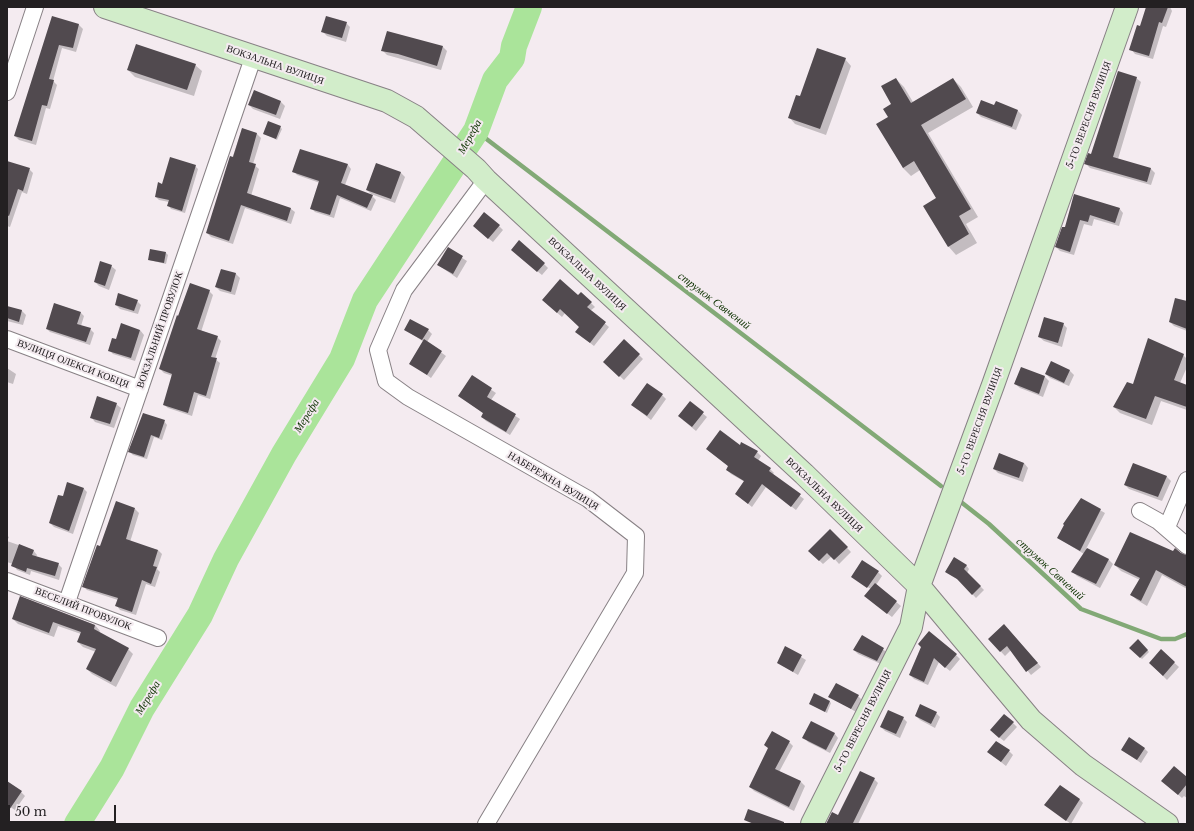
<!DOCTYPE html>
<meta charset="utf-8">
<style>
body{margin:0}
#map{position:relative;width:1194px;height:831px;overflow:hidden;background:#f4ebf0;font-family:"Libre Baskerville",serif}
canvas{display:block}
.frame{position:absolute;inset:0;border:8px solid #232022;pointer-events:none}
.scale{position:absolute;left:8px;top:805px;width:108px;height:18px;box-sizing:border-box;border:2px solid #232022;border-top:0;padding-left:5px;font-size:12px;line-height:14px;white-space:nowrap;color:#232022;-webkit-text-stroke:3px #f4ebf0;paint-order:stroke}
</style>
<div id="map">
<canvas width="1194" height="831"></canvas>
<div class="frame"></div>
<div class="scale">50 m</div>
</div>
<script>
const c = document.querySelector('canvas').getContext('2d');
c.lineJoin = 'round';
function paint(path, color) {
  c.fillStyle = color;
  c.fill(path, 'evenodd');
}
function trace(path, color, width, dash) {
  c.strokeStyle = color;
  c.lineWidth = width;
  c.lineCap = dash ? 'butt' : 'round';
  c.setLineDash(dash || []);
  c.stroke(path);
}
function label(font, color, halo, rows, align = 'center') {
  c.font = font + ' "Libre Baskerville",serif';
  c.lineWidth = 4;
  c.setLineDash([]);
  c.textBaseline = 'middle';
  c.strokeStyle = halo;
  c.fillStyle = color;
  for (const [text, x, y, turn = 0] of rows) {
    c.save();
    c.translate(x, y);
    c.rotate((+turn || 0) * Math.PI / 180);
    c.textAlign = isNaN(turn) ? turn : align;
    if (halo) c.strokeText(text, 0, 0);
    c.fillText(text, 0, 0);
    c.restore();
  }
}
const shadow = new Path2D(`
 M1148,7H1170L1172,11L1166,27L1163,26L1153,59L1135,54L1131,49Z
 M53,18L79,25L83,29L76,52L62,48L53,81L57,85L50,109L46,108L36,145L19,140L15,136Z
 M346,23L350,27L346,42L327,36L323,32Z
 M443,47L447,51L441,70L387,55L383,51Z
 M845,59L851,66L826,135L795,124L789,117L800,97Z
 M195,65L202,71L194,96L135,77L128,70Z
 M1136,78L1141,82L1118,159L1151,169L1155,173L1151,185L1090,168L1086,164Z
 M896,79L904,87L913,102L953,79L961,87L973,107L928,133L978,217L966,224L977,243L956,255L949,247L937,199L920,170L911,176L903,168L889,117Z
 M281,102L285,106L280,119L253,109L249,105Z
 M995,106L1018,111L1022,115L1016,130L981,117L977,113Z
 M280,127L282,129L277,140L265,134Z
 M242,129L257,134L261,138L253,164L259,169L251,196L291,209L295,212L291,224L245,208L233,244L211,237L207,233Z
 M377,164L401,173L405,177L395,203L371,194L367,190Z
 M348,165L351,169L345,185L372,196L376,200L371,211L340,198L334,218L315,212L311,208L320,183L297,175L294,171Z
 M7,166L29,169L33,173L27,194L22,192L10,227L7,226Z
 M195,166L198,169L185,213L171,209L168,205L169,202L159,200L156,197L163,185Z
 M1075,196L1119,208L1123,213L1119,226L1094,219L1092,226L1084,224L1074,255L1060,251L1056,247L1066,229Z
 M499,226L503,230L493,242L478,230Z
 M448,249L467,261L457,278L438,265Z
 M166,253L168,255L166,264L149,260Z
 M516,254L544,264L548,268L542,275Z
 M111,266L116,270L109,290L99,286L95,282Z
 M221,270L236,274L240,278L235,295L220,291L216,287Z
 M209,291L213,295L201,332L217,337L221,341L215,359L220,363L210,399L198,395L192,416L168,408L164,405L173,376L164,373L160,369L179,317Z
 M581,293L595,307L590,311L609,327L594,346L581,336L580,327L565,313L562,317L547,304L578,296Z
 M137,301L141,305L138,314L120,309L116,305Z
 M1187,302V331L1174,326L1170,322Z
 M7,307L22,311L26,315L23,325L7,321Z
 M81,313L84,316L81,326L90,329L94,333L90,345L50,332L47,329Z
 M1063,324L1067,328L1062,347L1044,341L1039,337Z
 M140,330L144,335L135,361L113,354L109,350L116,340Z
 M406,330H428L432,334L427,342L446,356L431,378L410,363L424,342Z
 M639,355L643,359L624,380L609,366Z
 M1183,355L1187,359V367L1180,383L1187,386V410L1161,401L1152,425L1120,413L1114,407L1133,386Z
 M7,368L16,374L13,384L7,382Z
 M1022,368L1045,377L1049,381L1043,397L1020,388L1015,384Z
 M1070,371L1074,375L1069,386L1050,378L1046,374Z
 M472,377L496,393L491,400L520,419L510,435L486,421L482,417L484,414L460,396Z
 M662,395L666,399L651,420L632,405Z
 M690,403L707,417L696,431L683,420Z
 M116,404L121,408L114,428L95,422L91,417Z
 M164,421L167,425L162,440L154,437L147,459L133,455L130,452Z
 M740,446L757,452L761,456L758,461L770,469L774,473L772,475L804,499L796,510L766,487L752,507L736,494L745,482L731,474L727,470L729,467L707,449Z
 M999,455L1024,463L1028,468L1023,482L998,473L994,469Z
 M1134,465L1167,477L1171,481L1162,501L1129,489L1125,485Z
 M84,489L87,492L73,534L54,527L50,523L63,498Z
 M1082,500L1105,513L1086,549L1109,560L1113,564L1100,588L1077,576L1073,572L1084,554L1058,538Z
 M135,509L139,513L130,542L158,550L162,554L157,569L160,572L155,587L146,584L136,615L120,610L117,606L118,600L87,590L83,586L101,548Z
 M830,530L851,552L839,564L832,556L823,564L809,551Z
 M7,536L9,537L7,541L33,550L37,555L36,557L58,564L62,568L59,580L31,571L30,575L17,570L13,564L7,562Z
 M1174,552L1187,556V589L1162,575L1147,606L1137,600L1131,594L1140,580L1121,571L1115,565Z
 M966,565L969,569L967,573L984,590L976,598L961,582L946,571Z
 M878,572L882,576L876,585L901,606L892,617L870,600L872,590L855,578Z
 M21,597L95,625L100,631L99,633L128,649L133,654L116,687L92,674L87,669L96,652L83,647L78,642L81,634L58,626L54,637L18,624L13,619Z
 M1008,629L1041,667L1031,675L1011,650L1005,656L989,639Z
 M863,636L888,653L881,664L858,654L854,650Z
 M1138,640L1149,652L1142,659L1131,648Z
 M922,647L956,655L960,659L950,671L939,662L928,685L914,679L910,675Z
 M786,648L806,660L798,675L778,663Z
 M1161,651L1179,667L1167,680L1150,663Z
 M830,696H858L862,700L856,712Z
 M829,701L831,703L827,713L810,704Z
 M936,713L940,717L935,728L920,720L916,716Z
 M903,718L907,722L900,738L885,731L881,727Z
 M1013,723L1017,727L1004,741L995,734Z
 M834,733L838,738L830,753L808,742L804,737Z
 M789,742L793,746L779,772L801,782L805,786L794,811L754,791L750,787Z
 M1144,748L1148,752L1141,763L1122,750Z
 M1009,751L1013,755L1006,766L988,752Z
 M1187,778V798L1184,796L1182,798L1167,785Z
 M874,779L878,783L858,824H828L838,817Z
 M7,786L21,792L25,796L15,810L7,805Z
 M1079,799L1083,803L1071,824L1045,805Z`);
const stream = new Path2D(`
 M476,131L941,486
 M961,502L989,524L1081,609L1161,639H1175L1187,634`);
const river = new Path2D(`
 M77,824L112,768L142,708L200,615L226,559L284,454L342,359L365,300L476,131L495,80L512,58L514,46L529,7`);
const building = new Path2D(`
 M1146,7H1168L1162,23L1159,22L1149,56L1129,50L1137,25L1140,26Z
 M52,16L79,24L73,48L59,45L49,79L54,80L47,106L42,105L32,141L14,136Z
 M326,16L347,22L342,38L321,32Z
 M387,31L443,46L437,66L398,54L381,51Z
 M136,44L196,64L187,90L127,70Z
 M817,48L846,58L820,129L788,118L796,95L800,96Z
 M1118,71L1137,77L1113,157L1151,168L1147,182L1084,164L1088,153L1091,154Z
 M896,78L911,103L953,78L966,99L921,125L971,209L959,216L969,234L948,247L923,206L936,198L914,161L903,168L876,124L888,117L883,109L891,104L881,86Z
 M254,90L281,101L276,115L248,105Z
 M981,100L994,105L996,101L1018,110L1012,127L976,113Z
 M268,121L281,126L276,139L263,134Z
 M242,128L257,133L249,162L256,164L247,193L291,208L287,221L241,205L229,241L206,233L229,159L230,156L233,157Z
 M300,149L348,164L341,183L373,195L367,208L337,195L330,215L310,209L319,181L292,172Z
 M170,157L196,165L182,211L167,206L169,200L155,197L158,182L162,184Z
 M7,161L30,168L23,191L18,189L9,216L7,215Z
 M376,163L401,172L391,199L366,190Z
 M1074,194L1120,208L1115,223L1090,215L1088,222L1080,220L1070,252L1055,247L1062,227H1065Z
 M484,212L500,225L488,239L473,226Z
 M519,240L545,263L537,272L511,250Z
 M448,247L463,256L453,274L437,265Z
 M150,249L166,252L164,263L148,260Z
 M100,261L112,265L105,286L94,282Z
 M221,269L236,273L231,292L215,287Z
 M560,279L578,295L581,292L592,302L587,307L606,322L590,343L575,332L579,327L560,309L557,313L542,300Z
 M190,283L210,290L197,329L218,336L211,357L217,358L206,396L194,392L188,413L163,405L172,374L159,369L177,315L178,316Z
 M118,293L138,300L134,311L115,305Z
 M1175,298L1187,301V329L1169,322Z
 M54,303L81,312L77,324L91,328L86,342L46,329Z
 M7,306L22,310L19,322L7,318Z
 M1044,317L1064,323L1058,343L1038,337Z
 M410,319L429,329L422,340L404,330Z
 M121,323L140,330L131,358L108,351L112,338L116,339Z
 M1148,338L1184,354L1174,380L1187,385V407L1155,396L1146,419L1113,407L1127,382L1133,384Z
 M424,339L442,351L427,375L409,364Z
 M624,339L640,354L619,377L603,362Z
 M1051,361L1070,370L1064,383L1045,374Z
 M1021,367L1045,376L1039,394L1014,384Z
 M472,375L492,388L487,397L516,414L506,432L481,417L483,413L458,396Z
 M647,383L663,394L647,416L631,405Z
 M97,396L117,403L110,424L90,418Z
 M690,401L704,412L692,427L678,416Z
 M143,413L165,420L159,438L151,435L144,457L128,452Z
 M720,430L740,445L741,442L758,451L754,457L771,468L769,471L801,494L791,507L762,484L748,504L735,494L744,481L726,470L728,466L706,449Z
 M999,453L1024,463L1019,478L993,469Z
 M1133,463L1167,476L1158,497L1124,485Z
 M67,482L84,488L69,531L49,523L58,495L63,496Z
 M1081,498L1101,509L1080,551L1057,538L1064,525L1063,524Z
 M116,501L135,508L126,539L158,550L153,566L157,567L151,584L142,580L132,612L115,606L118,598L82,587L97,545L100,546Z
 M830,529L848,547L834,560L827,553L819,561L808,551Z
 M1130,532L1173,551L1175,548L1181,553L1187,555V587L1156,570L1141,601L1130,595L1140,578L1114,565Z
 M19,544L34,550L32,555L59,563L55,576L27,568L26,572L11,566Z
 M1087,548L1109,559L1096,584L1071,572Z
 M954,557L967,565L964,569L981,586L972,595L957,579L945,572Z
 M862,560L879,571L867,588L851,577Z
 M875,583L897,601L887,614L864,596Z
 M20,596L95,625L94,629L129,648L111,682L86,669L96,649L77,642L81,632L53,622L49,633L12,619Z
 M1004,624L1038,663L1026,672L1007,646L1000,652L988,639Z
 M929,631L957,654L945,668L934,658L924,682L909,675L921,647L918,644Z
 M862,635L884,648L877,661L853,650Z
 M1138,639L1148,650L1140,658L1129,648Z
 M785,646L802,655L793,672L777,663Z
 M1161,649L1175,662L1163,676L1149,663Z
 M836,683L859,695L851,709L828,697Z
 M814,693L830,701L825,712L809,704Z
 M920,704L937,712L931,724L915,716Z
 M888,710L904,717L896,734L880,727Z
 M1004,714L1014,722L999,738L990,730Z
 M811,721L835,733L826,750L802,738Z
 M772,731L790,741L775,769L801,781L789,807L749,787L768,748L764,745Z
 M1129,737L1145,748L1137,760L1121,750Z
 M996,741L1010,750L1001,762L987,752Z
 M1174,766L1187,777V784L1178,795L1161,781Z
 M860,771L875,778L853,823L855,824H826L832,812L838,815Z
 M7,781L22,791L7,813Z
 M1060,785L1080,799L1066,821L1044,805Z
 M748,809L784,822V824H754L744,820Z`);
const street = new Path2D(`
 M7,92L35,7
 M7,339L140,389
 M1140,511L1158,521L1187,546
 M1167,527L1187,480
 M7,581L158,638
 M67,602L253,58
 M486,824L635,573L636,536L588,499L408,397L386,381L378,350L404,290L486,180`);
const secondary = new Path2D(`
 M105,7L387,101L416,117L476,169L486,180L804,474L919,586L1031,720L1083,765L1167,824
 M812,824L911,627L919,586L993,385L1127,7`);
const streetNames = [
 ["ВОКЗАЛЬНА ВУЛИЦЯ",275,65,19],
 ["5-ГО ВЕРЕСНЯ ВУЛИЦЯ",1089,115,-70],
 ["ВОКЗАЛЬНА ВУЛИЦЯ",587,274,43],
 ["ВОКЗАЛЬНИЙ ПРОВУЛОК",160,330,-71],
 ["ВУЛИЦЯ ОЛЕКСИ КОБЦЯ",73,364,21],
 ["5-ГО ВЕРЕСНЯ ВУЛИЦЯ",980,421,-70],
 ["НАБЕРЕЖНА ВУЛИЦЯ",553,481,31],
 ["ВОКЗАЛЬНА ВУЛИЦЯ",824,495,44],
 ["ВЕСЕЛИЙ ПРОВУЛОК",83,609,21],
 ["5-ГО ВЕРЕСНЯ ВУЛИЦЯ",863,721,-63]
];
const waterNames = [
 ["Мерефа",470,137,-61],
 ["струмок Свячений",714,301,37],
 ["Мерефа",307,416,-58],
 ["струмок Свячений",1050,569,42],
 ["Мерефа",148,698,-59]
];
paint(shadow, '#0003');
trace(stream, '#82a976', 4.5);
trace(river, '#aae49a', 26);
paint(building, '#514a4f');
trace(street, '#888185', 18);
trace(secondary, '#888185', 24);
trace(street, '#fff', 16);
trace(secondary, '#d2edca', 22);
label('10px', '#232022', '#f4ebf0', streetNames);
label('italic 11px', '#0e3302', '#f4ebf0', waterNames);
</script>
